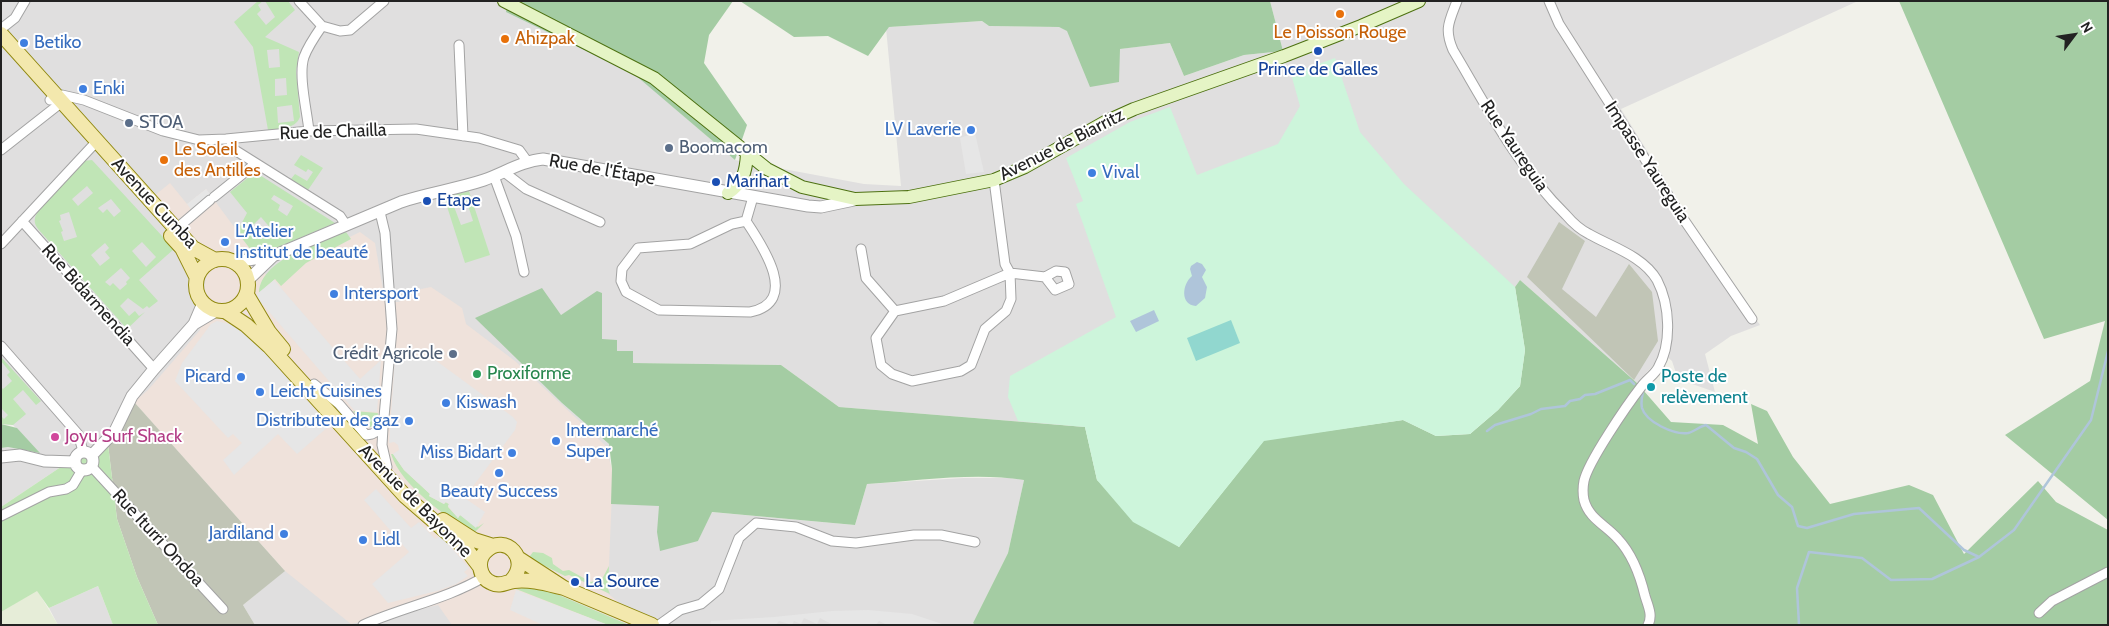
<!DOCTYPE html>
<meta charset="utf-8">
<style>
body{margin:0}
#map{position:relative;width:2109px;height:626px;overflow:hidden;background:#f1f1ea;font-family:Cabin,sans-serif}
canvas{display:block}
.frame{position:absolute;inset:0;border:2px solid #222;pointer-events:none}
.north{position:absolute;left:2049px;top:10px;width:50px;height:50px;-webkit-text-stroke:4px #fff;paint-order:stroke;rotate:59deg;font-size:14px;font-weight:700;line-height:20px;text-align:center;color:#222}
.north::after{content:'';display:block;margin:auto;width:18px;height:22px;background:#222;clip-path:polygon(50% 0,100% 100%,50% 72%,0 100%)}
</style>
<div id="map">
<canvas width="2109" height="626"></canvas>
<div class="frame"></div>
<div class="north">N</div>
</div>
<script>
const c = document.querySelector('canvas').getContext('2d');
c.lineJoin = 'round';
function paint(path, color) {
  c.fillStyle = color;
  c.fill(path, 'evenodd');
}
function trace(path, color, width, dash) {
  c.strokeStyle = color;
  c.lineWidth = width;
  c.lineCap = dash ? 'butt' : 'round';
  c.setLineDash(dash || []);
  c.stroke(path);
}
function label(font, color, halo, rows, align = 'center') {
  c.font = font + ' Cabin,sans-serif';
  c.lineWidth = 4;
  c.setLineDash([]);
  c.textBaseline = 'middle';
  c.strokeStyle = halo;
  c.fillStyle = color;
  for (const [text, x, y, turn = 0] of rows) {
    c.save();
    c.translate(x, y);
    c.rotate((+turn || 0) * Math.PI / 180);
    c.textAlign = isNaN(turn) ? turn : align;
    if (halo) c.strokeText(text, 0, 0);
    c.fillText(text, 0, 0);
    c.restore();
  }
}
const residential = new Path2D(`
 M1,1H508L635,74L735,160L864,184L901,186L886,28L889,27L982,21L989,26L1059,27L1119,49L1170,43L1184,76L1244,55L1283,51L1270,1H1858L1621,109L1712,255L1760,325L1731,336L1705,354L1715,392L1678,379L1672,361L1667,357L1660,358L1637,383L1520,280L1515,287L1085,427L839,407L781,365L632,363L617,351V340H601L602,293L561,315L476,318L562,403L609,444L612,492L659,506L698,541L711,512L855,525L867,484L963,478H1011L1024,480L1008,553L973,623L975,625H255L243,605L285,570L135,403L107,436L1,507V448L8,447L39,452L13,425L1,424Z
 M98,586L113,625H58L49,608Z`);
const commercial = new Path2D(`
 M170,183L187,204L206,189L255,255L267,277L360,232L375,243L385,302H399L421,289L431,287L462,308L466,324L515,361L605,445L612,469V492L608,589L606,592L647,625H452L438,605L351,624L285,571L134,402L148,390L200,330L208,258L154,196Z`);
const construction = new Path2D(`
 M1559,222L1585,241L1562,289L1596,317L1629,264L1652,292L1658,341L1634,380L1527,277Z
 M135,403L285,571L243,605L255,625H158L137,577L117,519L107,436Z`);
const farmland = new Path2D(`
 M37,590L58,625H1V612Z`);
const grass = new Path2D(`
 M258,1H263L258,5L261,10L257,14L266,25L275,17L265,1H288L295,10L265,37L299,52L296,71L300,117C295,130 279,128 268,130L253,47L234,22ZM279,49L280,67L269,68L267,50ZM286,78L287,95L275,96V79ZM292,105L294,121L278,123L277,107Z
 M301,155L323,168L308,190L291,179L295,174L307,181L313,172L308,169L306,172L294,165Z
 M92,160L174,249L139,280L158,301L149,308L147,306L143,309L128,298L120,306L129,316L135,311L139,316L145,312L127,329L38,229C36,226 34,223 35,218C37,207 74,172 83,161ZM87,186L93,193L78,206L72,199ZM111,199L121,211L114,217L107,209L103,213L98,208ZM69,212L77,237L64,241L61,232L63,231L59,221L61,220L60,215ZM142,242L156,257L146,267L132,251ZM105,243L109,248L105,252L110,258L100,266L91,255ZM121,268L130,278L126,282L127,284L120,290L113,283L110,286L105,282Z
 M255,172L335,223L267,252L255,255L237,232L247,213L230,192ZM274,195L293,206L287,216L278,210L280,205L271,199ZM261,217L272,230L263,238L252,226Z
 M469,191L490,255L465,263L444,197ZM466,199L473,221L461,225L453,204Z
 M346,232L351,239L306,263L281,286L275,279L259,293C260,259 320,243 346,232Z
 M1,357L41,401L36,405L23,390L13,399L26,414L13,425L1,424V416L4,419L8,415L1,408V387L3,389L12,381L7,375L10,372L1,361Z
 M353,411L378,413L376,425L372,427H367Z
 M107,436L117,519L137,577L158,625H113L98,586L49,608L37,591L1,612V507Z
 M391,454H393L404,470L430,494L429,496L444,504L445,502L449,504L448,507L458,518L460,515L478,527L484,523L473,534C445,515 402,487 391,454Z
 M533,552L543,553L552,558L553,564L563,571L569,570L591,582L602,579L609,566L608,589L610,594L569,575L565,576L531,559L530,556Z
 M531,587L559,595L629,625H608L516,589Z`);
const forest = new Path2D(`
 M508,1H733L709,35L704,63L747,125L735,160L634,74L506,12Z
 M740,1H1270L1283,51L1244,55L1184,76L1170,43L1120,49L1119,82L1090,87L1067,31L1059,27L989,26L982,21L889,27L868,56L828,36L794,37Z
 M1899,1H2108V520L2005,435L2090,381L2105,321L2044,339Z
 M1520,280L1637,383L1671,422L1723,425L1758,444L1751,404L1767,411L1793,457L1830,504L1909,485L1933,495L1964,554L2038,481L2056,502L2108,530V625H975L973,623L1008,553L1024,480C973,472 918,481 867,484L855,525L712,512L698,541L660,551L657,532L659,506L611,504L612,469L609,444L562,403L475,318L542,288L561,315L597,291L602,293V339L617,340V351H633V363L781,365L839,407L1085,427L1097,480L1179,547L1264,440L1403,420L1436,436L1470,434L1498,410L1520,386L1525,350L1515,287Z
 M1,424L17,428L40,453L8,447L1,448Z`);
const park = new Path2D(`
 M1335,58L1360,132L1404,184L1515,287L1525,350L1520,386L1498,410L1470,434L1436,436L1403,420L1264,441L1179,547L1133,522L1097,480L1085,427L1018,421L1008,397L1010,376L1116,317L1076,204L1083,201L1066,158L1130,122L1170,107L1197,175L1278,144L1300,106L1291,74Z`);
const pitch = new Path2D(`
 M1231,320L1240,343L1196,361L1187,338Z`);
const parking = new Path2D(`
 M975,133L984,172L966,174L960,138Z
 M206,189L211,195L192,211L187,204Z
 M274,280L360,379L381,360L377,412L354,410L258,299L257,294Z
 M217,321L237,326L258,343L329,426L297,454L278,434L234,475L223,460L242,443L233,434L228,438L175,381L182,363L211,324Z
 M431,357L513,417L517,422L515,430L471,489L466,492V499L485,512L476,528L460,515L458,518L448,506L449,504L446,502L444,504L429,496L430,494L404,470L393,454L399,450L398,445L394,442L389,443L395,358Z
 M376,489L411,528L419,522L435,539L441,536L469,568L464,572L468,576L456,584L437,591L388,603L372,584L409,552L364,500Z
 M516,590L608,625H543L510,610Z
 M868,610L912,614L945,625H887L879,621L876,625H833L820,618L817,624L804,618L801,624L794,621L792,625L779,621L776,625H710L711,621L774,617L832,611Z`);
const water = new Path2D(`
 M1197,262L1202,264L1206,270L1202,277L1207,287L1205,298L1196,306C1180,305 1182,284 1192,276L1190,269L1191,266Z
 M1154,310L1159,321L1136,332L1130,321Z`);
const stream = new Path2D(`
 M1643,392C1642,396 1641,403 1642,408C1646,422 1674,435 1688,433C1694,432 1700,426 1706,425L1734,448L1746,452L1757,459L1778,495L1792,507L1798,526L1807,528L1854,514L1919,508L1964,550L1979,557
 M1487,431L1495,425L1531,414L1541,409L1565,406L1570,401L1580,399L1585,395L1595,394L1630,380L1634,384
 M1799,625L1797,588L1809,552L1862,558L1891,580L1932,579L1979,557L2014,530L2091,420L2108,351`);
const minor = new Path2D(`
 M299,1L322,26C315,36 308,46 304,57C298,75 307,111 309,131
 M1457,1C1449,22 1444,29 1453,50C1487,107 1518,168 1566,215C1572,222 1581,230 1589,234C1612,247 1643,256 1657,280C1670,305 1672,344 1658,368C1654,375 1646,380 1641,387C1627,405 1588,462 1584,481C1583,486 1583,495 1584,500C1589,519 1606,525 1618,539C1633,555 1640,575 1645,596C1648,606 1653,615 1648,625
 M1549,1L1559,24L1680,214L1752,319
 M322,26L340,31L350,30L384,1
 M1,29L15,18L25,1
 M459,45L463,136
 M50,100L62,95L84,100L163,131L199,140L226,139L309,131L416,129L479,138L519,150L527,161
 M230,147L340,216L346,225
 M1,150L62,102
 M504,172L526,189L600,222
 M494,176L516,236L524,272
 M994,180L1005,264L1010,273L1045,277L1055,290L1069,284L1065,272L1056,271L1045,277
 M214,197L255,164
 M380,212L385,233L392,329L383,428L382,445L387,467
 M22,221L154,369
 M746,221C762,245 801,302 750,312L659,310L626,292L621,281L622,269L638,248L690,244L732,224L746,221L753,197
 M176,229L210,200
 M1,244L97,141
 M861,249L866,278L895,311L944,301L1010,273L1011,299L1006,311L985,329L971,365L961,371L912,381L892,374L881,365L876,338L895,311
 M1,346L78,434L83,451
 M314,384L339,404L366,435L372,434L383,428
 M92,467L223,609
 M1,516L49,492L66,489L73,485L82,470
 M2039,613L2052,601L2108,572
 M363,625C403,607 447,599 484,577
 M659,625L680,610L701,604L719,589L739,538L756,523L796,527L832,541L856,543L914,535H941L975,542`);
const tertiary = new Path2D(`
 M235,262L273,256L401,202C428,193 457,189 484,180C504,173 522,161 543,159L808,206L821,207L854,200
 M248,280L273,256
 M194,324L203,303
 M75 461a9 9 0 1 1 18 0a9 9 0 1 1-18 0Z
 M92,455L115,431L132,396L154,369L194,324L216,311
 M1,457L20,455L44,461L75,462`);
const secondary = new Path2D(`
 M504,1L654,78L767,169L802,187L855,199L909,197L994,180L1025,167L1105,122L1134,109L1284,56L1361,26L1419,1
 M728,193C743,183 746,172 747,154`);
const primary = new Path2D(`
 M1,34L193,248L215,260
 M171,236L182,248L197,278
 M196 285a26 26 0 1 1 52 0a26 26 0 1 1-52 0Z
 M247,295L269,332L283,349
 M225,311L246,325L269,346L405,496L467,550L480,567
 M443,520L474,540L493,546
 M518,558L564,588L652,625
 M511,581C532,560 505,532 486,551C476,560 479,578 492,583C500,587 506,582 514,581C531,579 547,584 564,588`);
const markers = [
 [1340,14,5,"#e8710a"],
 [505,39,5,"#e8710a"],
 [24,43,5,"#3f7fe0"],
 [1318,51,5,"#1a4fb4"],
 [83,89,5,"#3f7fe0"],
 [129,123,5,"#5c6f8a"],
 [971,130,5,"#3f7fe0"],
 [669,148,5,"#5c6f8a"],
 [164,160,5,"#e8710a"],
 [1092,173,5,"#3f7fe0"],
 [716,182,5,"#1a4fb4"],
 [427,201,5,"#1a4fb4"],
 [225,242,5,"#3f7fe0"],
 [334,294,5,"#3f7fe0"],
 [453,354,5,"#5c6f8a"],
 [477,374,5,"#2e9e5b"],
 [241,377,5,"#3f7fe0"],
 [1651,387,5,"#0f9aa8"],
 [260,392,5,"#3f7fe0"],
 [446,403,5,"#3f7fe0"],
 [409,421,5,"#3f7fe0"],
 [55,437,5,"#d1479c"],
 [556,441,5,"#3f7fe0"],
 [512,453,5,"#3f7fe0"],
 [499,473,5,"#3f7fe0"],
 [284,534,5,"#3f7fe0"],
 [363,540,5,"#3f7fe0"],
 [575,582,5,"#1a4fb4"]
];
const foodNames = [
 ["Le Poisson Rouge",1340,33,"center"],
 ["Ahizpak",515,39],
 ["Le Soleil",174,150],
 ["des Antilles",174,171]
];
const shopNames = [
 ["Betiko",34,43],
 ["Enki",93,89],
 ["LV Laverie",961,130,"right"],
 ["Vival",1102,173],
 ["L'Atelier",235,232],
 ["Institut de beauté",235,253],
 ["Intersport",344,294],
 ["Picard",231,377,"right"],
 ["Leicht Cuisines",270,392],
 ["Kiswash",456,403],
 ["Distributeur de gaz",399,421,"right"],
 ["Intermarché",566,431],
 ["Super",566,452],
 ["Miss Bidart",502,453,"right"],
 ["Beauty Success",499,492,"center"],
 ["Jardiland",274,534,"right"],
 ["Lidl",373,540]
];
const transitNames = [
 ["Prince de Galles",1318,70,"center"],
 ["Marihart",726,182],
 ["Etape",437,201],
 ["La Source",585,582]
];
const serviceNames = [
 ["STOA",139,123],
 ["Boomacom",679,148],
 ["Crédit Agricole",443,354,"right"]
];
const streetNames = [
 ["Rue de Chailla",333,132,-2],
 ["Avenue de Biarritz",1062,145,-27],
 ["Rue Yaureguia",1514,146,56],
 ["Impasse Yaureguia",1647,162,57],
 ["Rue de l'Étape",602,170,10],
 ["Avenue Cumba",154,203,47],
 ["Rue Bidarmendia",88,295,48],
 ["Avenue de Bayonne",415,501,45],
 ["Rue Iturri Ondoa",158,538,47]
];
const leisureNames = [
 ["Proxiforme",487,374]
];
const cultureNames = [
 ["Poste de",1661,377],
 ["relèvement",1661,398]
];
const hotelNames = [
 ["Joyu Surf Shack",65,437]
];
paint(residential, '#e0dfdf');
paint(commercial, '#efe2db');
paint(construction, '#c1c5b6');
paint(farmland, '#e6edd8');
paint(grass, '#c0e5b6');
paint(forest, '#a4cca3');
paint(park, '#cdf5db');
paint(pitch, '#91d7cf');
paint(parking, '#e6e6e6');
paint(water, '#afc5da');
trace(stream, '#afc5da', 2.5);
trace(minor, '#a3a3a3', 11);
trace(tertiary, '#a3a3a3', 13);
trace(secondary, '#4d7111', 14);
trace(primary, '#908810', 16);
trace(minor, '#fff', 9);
trace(tertiary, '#fff', 11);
trace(secondary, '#e5f4c5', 12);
trace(primary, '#f3e8ad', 14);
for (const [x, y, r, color] of markers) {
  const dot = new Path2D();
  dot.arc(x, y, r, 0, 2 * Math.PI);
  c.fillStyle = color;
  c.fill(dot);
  trace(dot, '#fff', 2);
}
label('18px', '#c56008', '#fff', foodNames, 'left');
label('18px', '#366cbe', '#fff', shopNames, 'left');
label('18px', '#164399', '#fff', transitNames, 'left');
label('18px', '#4e5e75', '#fff', serviceNames, 'left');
label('18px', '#222', '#fff', streetNames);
label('18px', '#27864d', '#fff', leisureNames, 'left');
label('18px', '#0d838f', '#fff', cultureNames, 'left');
label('18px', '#b23c85', '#fff', hotelNames, 'left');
</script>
